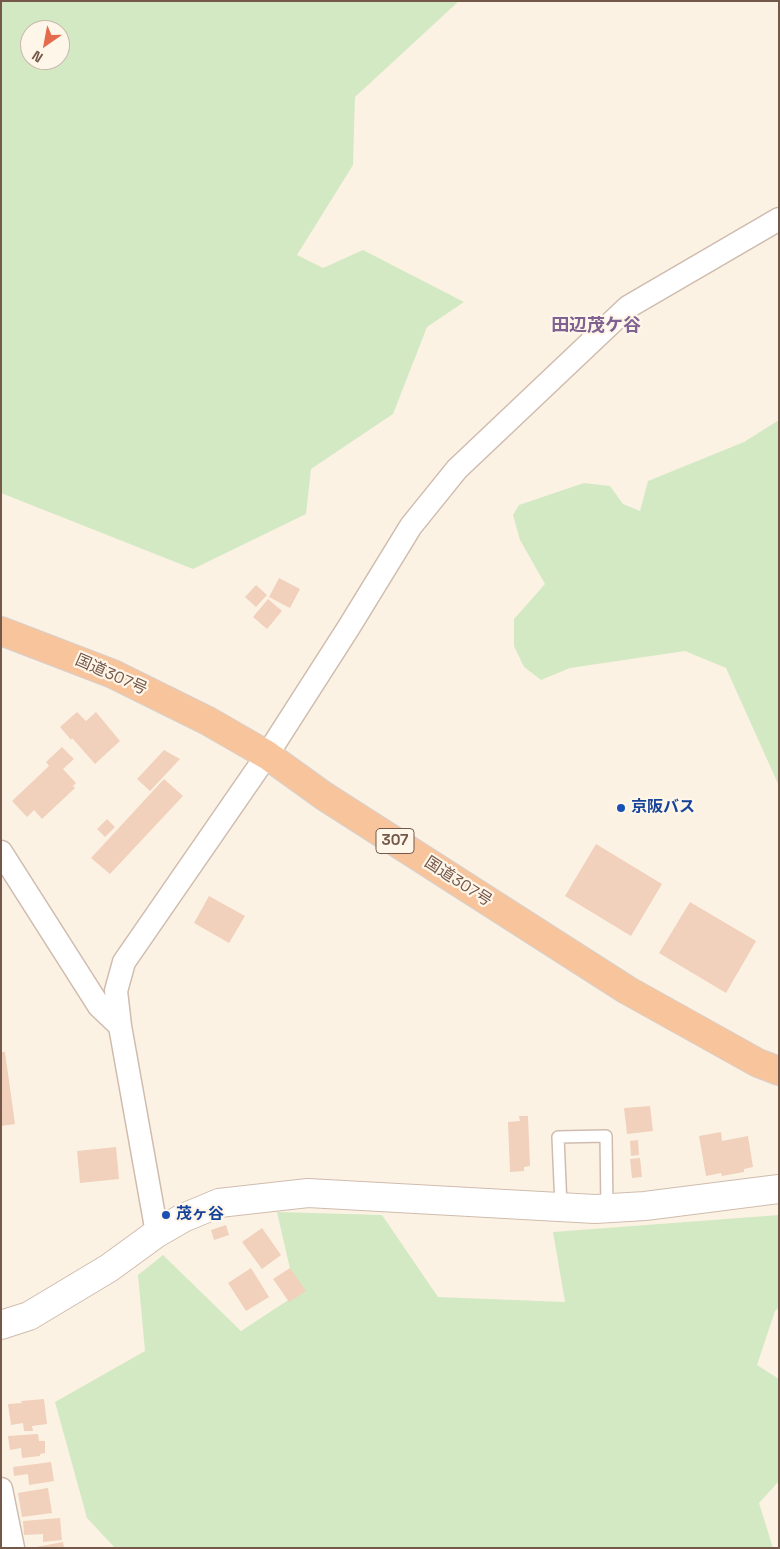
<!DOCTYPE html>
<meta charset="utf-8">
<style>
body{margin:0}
#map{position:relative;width:780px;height:1549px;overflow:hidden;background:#fcf2e4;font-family:"Space Grotesk",sans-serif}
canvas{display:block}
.frame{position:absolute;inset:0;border:2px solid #74584a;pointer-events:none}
.north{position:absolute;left:20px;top:20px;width:50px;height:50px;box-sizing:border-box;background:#fff6ea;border:1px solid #c7b7aa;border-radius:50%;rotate:213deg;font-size:14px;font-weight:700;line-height:20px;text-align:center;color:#74584a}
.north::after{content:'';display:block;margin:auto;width:18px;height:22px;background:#e46b4b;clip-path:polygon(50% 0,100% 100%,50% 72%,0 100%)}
</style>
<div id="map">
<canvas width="780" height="1549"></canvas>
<div class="frame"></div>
<div class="north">N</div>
</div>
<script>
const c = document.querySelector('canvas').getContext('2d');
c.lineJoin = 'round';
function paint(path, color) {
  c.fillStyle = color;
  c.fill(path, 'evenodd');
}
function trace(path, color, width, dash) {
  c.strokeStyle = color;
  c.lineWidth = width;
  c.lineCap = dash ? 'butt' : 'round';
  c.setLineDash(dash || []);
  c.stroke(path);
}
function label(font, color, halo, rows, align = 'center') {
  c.font = font + ' "Space Grotesk","Noto Sans JP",sans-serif';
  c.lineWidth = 4.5;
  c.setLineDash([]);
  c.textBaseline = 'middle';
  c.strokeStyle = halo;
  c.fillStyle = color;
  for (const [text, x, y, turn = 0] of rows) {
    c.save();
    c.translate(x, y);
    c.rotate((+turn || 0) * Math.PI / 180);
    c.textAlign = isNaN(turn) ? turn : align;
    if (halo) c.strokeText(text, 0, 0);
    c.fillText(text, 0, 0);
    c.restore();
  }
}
const green = new Path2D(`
 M1,1H459L355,97L353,165L297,255L323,268L363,250L464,302L427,327L393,414L311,469L306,514L193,569L1,493ZM30,30H60V60H30Z
 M779,420V786L726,668L685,651L570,668L541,680L524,667L514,646V619L545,584L520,540L513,515L519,505L584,483L610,486L623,504L640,511L648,481L744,442Z
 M277,1212L382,1215L438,1297L565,1302L553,1232L779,1215V1307L775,1311L757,1365L779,1379V1481L759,1503L773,1548H115L87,1518L55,1402L145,1351L138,1275L163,1255L241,1331L296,1295Z`);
const building = new Path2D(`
 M279,578L300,589L290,608L269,597Z
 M256,585L267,595L256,607L245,597Z
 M268,599L282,611L267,629L253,617Z
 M77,712L86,721L96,712L120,741L95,764L72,738L71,740L60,727Z
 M62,747L74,759L63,769L76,783L73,786L75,788L42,819L34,810L27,817L12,801L49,766L46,762Z
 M164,750L180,759L150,791L137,779Z
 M164,779L183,796L110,874L91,858Z
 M107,819L115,827L105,837L97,829Z
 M596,844L662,884L631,936L565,896Z
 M209,896L245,916L229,943L194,923Z
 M690,902L756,941L726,993L659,953Z
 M1,1052H5L15,1124L1,1126Z
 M650,1106L653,1131L627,1134L624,1108Z
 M519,1116H528L530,1166L524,1167V1171L510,1172L508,1122L520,1121Z
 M721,1132L722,1141L748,1136L753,1167L744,1169V1172L722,1176L721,1173L706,1176L699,1136Z
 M638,1140L639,1155L631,1156L630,1141Z
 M116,1147L119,1179L80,1183L77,1151Z
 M640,1158L642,1177L632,1178L630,1159Z
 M226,1225L229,1235L214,1240L211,1230Z
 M262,1228L281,1255L262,1269L242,1242Z
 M251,1268L269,1297L246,1311L228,1283Z
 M290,1268L306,1291L289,1302L273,1279Z
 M44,1399L47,1424L32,1426L33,1431H24L23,1423L11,1425L8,1404L22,1403L21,1401Z
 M38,1434L39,1441H45V1453L40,1454V1456L22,1458L21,1448L10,1450L8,1436Z
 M51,1462L54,1481L29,1485L28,1474L14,1476L13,1467Z
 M48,1488L52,1513L22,1517L18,1493Z
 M60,1518L62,1540L43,1542V1534L24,1535L23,1521Z
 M63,1542L64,1548H36V1547Z`);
const service = new Path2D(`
 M561,1207L558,1137L606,1136L607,1208`);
const minor = new Path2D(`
 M1,852L99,1006L120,1026
 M157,1233L120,1026L116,991L124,962L267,755L349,627L411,526L457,469L628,307L779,219
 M1,1489L13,1548`);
const tertiary = new Path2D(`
 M1,1325L29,1316L109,1268L157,1233L183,1218L219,1203L308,1193L595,1209L645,1206L779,1189`);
const trunk = new Path2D(`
 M1,631L113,674L208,721L267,755L324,796L627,990L758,1063L779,1071`);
const markers = [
 [621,808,5,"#1a4fb4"],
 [166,1215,5,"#1a4fb4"]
];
const shields = [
 [395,841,38]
];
const shieldNames = [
 ["307",395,841]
];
const streetNames = [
 ["国道307号",111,675,24],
 ["国道307号",458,882,33]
];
const transitNames = [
 ["京阪バス",631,808],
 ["茂ヶ谷",176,1215]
];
const neighbourhoodNames = [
 ["田辺茂ケ谷",596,326]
];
paint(green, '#d3e9c3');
paint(building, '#f1d0bc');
trace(service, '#cfbcae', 14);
trace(minor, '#cfbcae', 25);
trace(tertiary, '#cfbcae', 30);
trace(trunk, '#d8d0cc', 30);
trace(service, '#fff', 11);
trace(minor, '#fff', 22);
trace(tertiary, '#fff', 28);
trace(trunk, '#f7c49c', 28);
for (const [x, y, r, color] of markers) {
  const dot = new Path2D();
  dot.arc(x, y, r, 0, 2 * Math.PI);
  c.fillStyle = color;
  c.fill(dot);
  trace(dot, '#fff6ea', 2);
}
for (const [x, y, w] of shields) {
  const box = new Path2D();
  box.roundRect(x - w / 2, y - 12.5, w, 25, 4);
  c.fillStyle = '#fff6ea';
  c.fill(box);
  trace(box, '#74584a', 1);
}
label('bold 15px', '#74584a', null, shieldNames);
label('16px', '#74584a', '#fff6ea', streetNames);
label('bold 16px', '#164399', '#fff6ea', transitNames, 'left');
label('bold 18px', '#806290', '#fff6ea', neighbourhoodNames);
</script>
